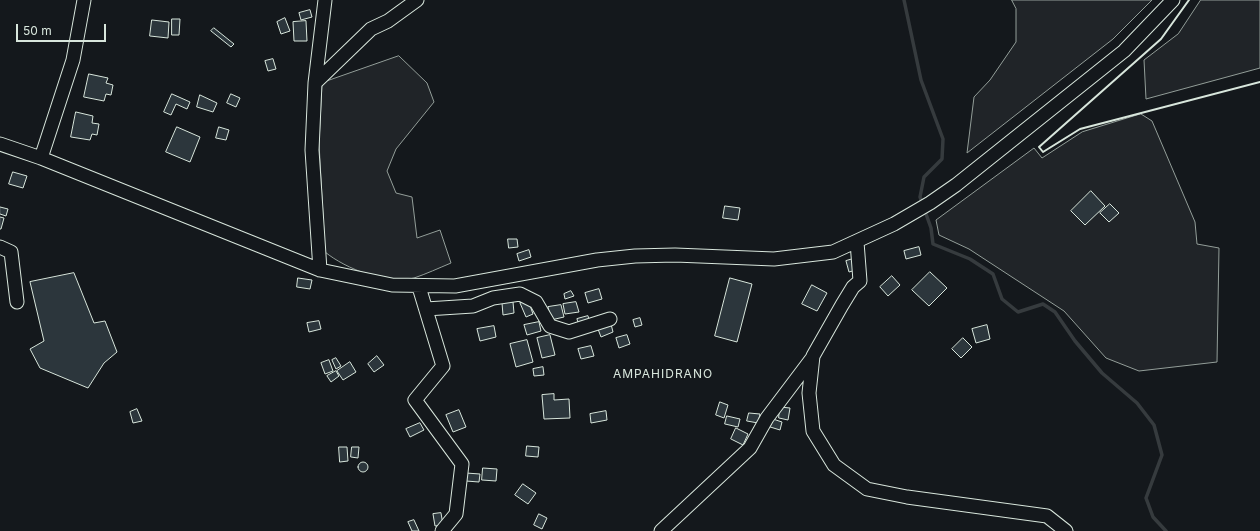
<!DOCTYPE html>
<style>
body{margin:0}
#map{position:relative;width:1260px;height:531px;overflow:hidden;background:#14181c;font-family:Inter,sans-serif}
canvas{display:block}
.scale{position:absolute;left:16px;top:24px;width:90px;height:18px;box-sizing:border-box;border:2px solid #d8e6dc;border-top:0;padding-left:5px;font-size:12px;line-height:14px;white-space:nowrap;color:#d8e6dc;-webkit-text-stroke:3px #14181c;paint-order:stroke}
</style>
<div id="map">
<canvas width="1260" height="531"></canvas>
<div class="scale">50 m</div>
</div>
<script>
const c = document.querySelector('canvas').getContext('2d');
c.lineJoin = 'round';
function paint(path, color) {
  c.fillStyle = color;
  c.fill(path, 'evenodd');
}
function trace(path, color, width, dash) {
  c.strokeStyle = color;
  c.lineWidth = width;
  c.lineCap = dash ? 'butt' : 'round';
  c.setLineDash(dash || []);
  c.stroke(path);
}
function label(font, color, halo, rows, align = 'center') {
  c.font = font + ' Inter,sans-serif';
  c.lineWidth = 3;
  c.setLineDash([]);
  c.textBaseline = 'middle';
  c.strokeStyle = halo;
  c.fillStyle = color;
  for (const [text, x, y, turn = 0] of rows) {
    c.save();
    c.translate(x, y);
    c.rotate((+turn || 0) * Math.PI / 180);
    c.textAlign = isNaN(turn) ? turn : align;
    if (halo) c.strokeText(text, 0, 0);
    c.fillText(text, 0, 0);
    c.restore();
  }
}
const green = new Path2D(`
 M1012,0H1152L1113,39L967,153L974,97L990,80L1016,42V9Z
 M1201,0H1260V68L1146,99L1144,60L1178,34Z
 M399,56L427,83L434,102L396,149L387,171L396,193L412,197L417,238L440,230L451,263C439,268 426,274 414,278C387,285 346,269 325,252L319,143L322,83Z
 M1141,114L1152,121L1195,222L1197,244L1219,248L1217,362L1139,371L1106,358L1064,311L969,249L939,235L936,220L1034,148L1042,158L1082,132Z`);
const stream = new Path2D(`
 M904,0L921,80L943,139L942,159L924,177L920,197L931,228L933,244L970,259L993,274L1002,299L1018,312L1043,304L1055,312L1075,341L1102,373L1137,403L1154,425L1162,455L1146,498L1153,517L1166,531`);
const building = new Path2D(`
 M310,10L312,17L301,20L299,13Z
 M285,18L290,31L281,34L277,22Z
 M172,19H180L179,35H172Z
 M152,20L169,22L168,38L150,36Z
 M306,21L307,41H294L293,22Z
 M214,28L234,44L231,47L211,31Z
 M273,59L276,69L268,71L265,61Z
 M89,74L108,78L106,83L113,85L111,95L106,94L104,101L84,97Z
 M172,94L190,102L187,109L176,104L171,115L164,112Z
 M231,94L240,98L236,107L227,103Z
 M200,95L217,103L213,112L197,107Z
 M76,112L93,116L92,123L99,124L97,135L92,134L90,140L71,137Z
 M177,127L200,137L190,162L166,152Z
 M219,127L229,130L226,140L216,138Z
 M13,172L27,176L23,188L9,184Z
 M1091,191L1105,206L1085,225L1071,211Z
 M1110,204L1119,213L1109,222L1100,213Z
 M725,206L740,208L738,220L723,218Z
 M0,207L8,209L6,216L0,214Z
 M0,217L4,218L1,229H0Z
 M508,239H517L518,247L509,248Z
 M919,247L921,255L906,259L904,251Z
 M529,250L531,257L519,261L517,254Z
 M853,259L856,270L849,272L846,261Z
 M930,272L947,288L929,306L912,290Z
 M74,273L94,323L105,321L117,352L104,363L88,388L40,368L30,349L44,341L30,282Z
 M892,276L900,285L888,296L880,287Z
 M298,278L312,280L310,289L297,287Z
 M730,278L752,284L737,342L715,336Z
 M812,285L827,293L817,311L802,304Z
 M599,289L602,299L588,303L585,293Z
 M571,291L574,296L565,299L564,294Z
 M528,300L533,314L526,317L520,303Z
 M513,302L514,313L503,315L502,303Z
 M576,302L579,312L565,314L563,304Z
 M561,305L564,317L551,320L548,307Z
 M588,316L590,323L579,326L577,319Z
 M640,318L642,325L635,327L633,320Z
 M319,321L321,329L309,332L307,323Z
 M539,322L541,331L527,335L524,325Z
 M611,324L613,332L601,337L598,329Z
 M987,325L990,339L976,343L972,329Z
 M494,326L496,337L480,341L477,329Z
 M550,335L555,355L542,358L537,338Z
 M627,335L630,344L619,348L616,338Z
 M963,338L972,347L961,358L952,349Z
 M527,340L533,362L516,367L510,344Z
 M591,346L594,356L581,359L578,349Z
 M377,356L384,365L374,372L368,364Z
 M336,358L341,366L336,369L332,360Z
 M329,360L333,371L325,374L321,363Z
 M350,362L356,372L343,380L337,371Z
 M543,367L544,375L534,376L533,369Z
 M336,371L339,376L331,382L327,376Z
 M554,394V400L569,399L570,418L544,419L542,395Z
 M720,402L728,405L724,418L716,415Z
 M780,407L790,408L788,420L779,418Z
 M137,409L142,421L133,423L130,412Z
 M459,410L466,427L453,432L446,415Z
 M606,411L607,420L591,423L590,414Z
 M749,413L760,414L758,423L747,421Z
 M727,416L740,419L738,427L725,424Z
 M770,418L782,422L780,430L767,426Z
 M420,423L424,430L410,437L406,429Z
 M736,428L748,434L743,445L731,439Z
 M527,446L539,447L538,457L526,456Z
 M339,447H347L348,461L340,462Z
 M352,447H359L358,458L351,457Z
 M358 467a5 5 0 1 1 10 0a5 5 0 1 1-10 0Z
 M483,468L497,469L496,481L482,480Z
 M466,473L480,474L479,482L466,481Z
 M523,484L536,493L528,504L515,495Z
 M441,513L443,525L435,526L433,514Z
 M539,514L547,518L542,529L534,525Z
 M414,520L419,531H412L408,522Z`);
const minor = new Path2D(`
 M315,83L371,29L388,21L417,0
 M0,144L41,158L320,270L392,285L455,286L597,260L635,256L675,255L774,259L833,252L894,224L930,203L956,185L1124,51L1173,0
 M41,158L73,60L84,0
 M857,242L860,281L853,287L842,305L813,356L809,393L813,431L834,465L867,489L907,497L1047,516L1066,531
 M0,247L11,252L17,302
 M320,270L312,150L315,83L325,0
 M419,287L443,366L415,400L462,464L456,514L442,531
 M426,309L473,306L493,298L520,294L536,302L550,326L569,332L610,319
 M661,531L750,448L767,418L813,357`);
const wall = new Path2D(`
 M1189,0L1161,39L1039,147L1043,152L1080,129L1260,82`);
const neighbourhoodNames = [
 ["AMPAHIDRANO",663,374]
];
paint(green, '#202428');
trace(green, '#939e99', 1);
trace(stream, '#363b3e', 3.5);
paint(building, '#2c363c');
trace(building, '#d8e6dc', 1);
trace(minor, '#d8e6dc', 15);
trace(minor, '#14181c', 13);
trace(wall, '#d8e6dc', 2);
c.letterSpacing = '1px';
label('12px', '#d8e6dc', '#14181c', neighbourhoodNames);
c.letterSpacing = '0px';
</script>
